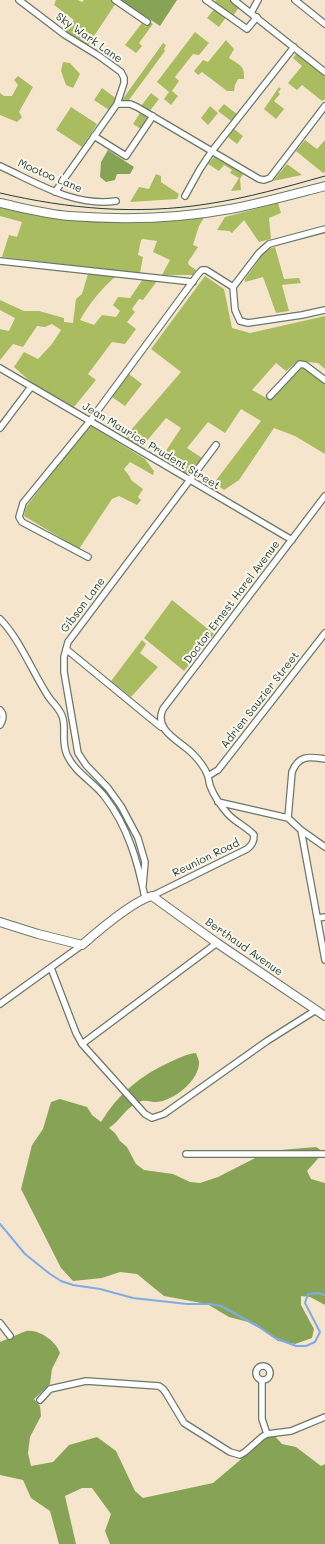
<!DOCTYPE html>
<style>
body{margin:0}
canvas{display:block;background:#f6e5cd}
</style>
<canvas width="325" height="1544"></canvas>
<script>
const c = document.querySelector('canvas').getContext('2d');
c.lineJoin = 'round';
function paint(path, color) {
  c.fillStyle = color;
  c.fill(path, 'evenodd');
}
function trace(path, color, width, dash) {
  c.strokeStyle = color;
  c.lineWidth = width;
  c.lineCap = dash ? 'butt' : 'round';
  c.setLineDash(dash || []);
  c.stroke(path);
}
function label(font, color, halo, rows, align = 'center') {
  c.font = font + ' Mali,sans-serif';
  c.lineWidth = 4;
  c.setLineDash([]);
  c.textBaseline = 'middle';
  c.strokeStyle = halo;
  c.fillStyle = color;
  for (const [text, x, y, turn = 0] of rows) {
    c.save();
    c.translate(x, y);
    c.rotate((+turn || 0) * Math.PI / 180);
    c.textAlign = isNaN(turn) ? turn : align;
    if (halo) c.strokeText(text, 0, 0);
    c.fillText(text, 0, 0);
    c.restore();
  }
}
const green = new Path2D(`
 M56,0H78L82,2L84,0H111L116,3L88,45L65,31L74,20L54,5Z
 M216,0H231L240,6L233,16L214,3Z
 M214,9L226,17L219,27L207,18Z
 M150,22L153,24L139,43L142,46L136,53L125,45L142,23L146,27Z
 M195,32L209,43L199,55L193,54L175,77L179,81L172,91L178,96L171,105L164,99L169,92L157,82Z
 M226,40L234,49L229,58C239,65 245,65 244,79H238L235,85L234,91H227L202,72L198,75L194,71L203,60L208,62Z
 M163,43L166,45L164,49L165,51L129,100H122Z
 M296,54L325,77V99L322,101L302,85L297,90L288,83L302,66L293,58Z
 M63,62L70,63L80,74L73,88L66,85L61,71Z
 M18,76L33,87L19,112L22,117L17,122L0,115V93L4,96H12L18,85L14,80Z
 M279,87L281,89L278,92L280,94L274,101L284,109L276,119L264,109Z
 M102,88L117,99L109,110L94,100Z
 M151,93L159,99L149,112L141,106Z
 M224,104L237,114L231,121L218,111Z
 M210,106L218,113L208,125L201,118Z
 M71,107L97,124L82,147L56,130Z
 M140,113L148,118L141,129L133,124Z
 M234,129L243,136L237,144L228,137Z
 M305,140L317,149L324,141H325V172L323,173L296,151Z
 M214,157L243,174L240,179L241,190L231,191L239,178L230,173L232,170L224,165L219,171L208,164Z
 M287,164L302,175L273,181Z
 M156,174L161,176V182L179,194L177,199L130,202L139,187L149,189Z
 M278,203L281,213L269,218L271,239L259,242L244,220L232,233L229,231L217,230L225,217Z
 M0,206L56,216H205L199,226L193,245L198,247L188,262L189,265L196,270L193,275H162L170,260L153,252L157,241L143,239L141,240L138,255L143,257L140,273L2,257L9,235L17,237L22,222L0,216Z
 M275,247L284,279L299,278L301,283L282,285L289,311L276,313L263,277L245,282V279L259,260L260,256L269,249Z
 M88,274L116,276C101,289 90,303 80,320L94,325L102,315L116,317L120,311L113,305L118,297L130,298L143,279L157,281L143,300L139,299L132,309L135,312L127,322L136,329L125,344L112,342L88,374L96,380L74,407L32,383L14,367L24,352L38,359L52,344L61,330L52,324L45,327L37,326L23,347L13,344L0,360V329L9,331L15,318L0,310V300L24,311H39L64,318V322L73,323L76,299L82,294Z
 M205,276L224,289L232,328L250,333L325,316V369L318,363L298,361L286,371L276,363L252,390L270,400L301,366L325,383V454L295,436L274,428L239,480L224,490L214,483L261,421L241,409L225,433L208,422L187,448L202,458L188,475L160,460L181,428L166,418L141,448L125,437L181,372L151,349Z
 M129,374L142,384L125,406L112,397Z
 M91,426L145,459L154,471L153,475L130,462L124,469L130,477L131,480L143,489L138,497L141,500L137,505L119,496L112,499L79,549L24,516L26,507L62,460Z
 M172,600L214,634L184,671L144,638Z
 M142,640L146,644L140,653L158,667L131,697L111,681Z`);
const forest = new Path2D(`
 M120,0H177L160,26Z
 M108,150L134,167L130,174H117L115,180L106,182L100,177L101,162Z
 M196,1053C197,1056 199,1060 199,1062C200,1080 173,1101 157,1102C151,1102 144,1099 139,1102C126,1107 120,1121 109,1128L115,1133L120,1141L127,1147L136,1164L144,1170L173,1174L190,1182L200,1183L218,1177L269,1151L316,1147L324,1152L307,1171L311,1179L325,1183V1305L310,1297L301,1296V1305L314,1329L312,1338L295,1344L278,1341L256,1324L229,1317L207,1304L164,1296L137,1274L120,1272L102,1278L73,1281L61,1268L21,1189L32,1145L43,1129L51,1102L60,1099L87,1107L92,1115L101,1122C117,1095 141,1075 170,1062C179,1058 186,1054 196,1053Z
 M26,1331C39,1329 56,1341 60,1353L52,1369L50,1384L34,1399L40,1406L41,1416L30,1437L28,1453L31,1466L53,1462L69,1445L97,1437L116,1451L135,1491L143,1498L213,1483L272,1433L282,1444L296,1447L321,1466L325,1464V1544H110L105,1531L111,1514L92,1488H82L65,1496L76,1544H59L50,1511L31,1498L23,1480L0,1475V1342Z`);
const stream = new Path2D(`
 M0,1224L25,1254L50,1274L61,1281L73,1285L100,1289L133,1298L187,1304H210L221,1306L259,1327L275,1338L296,1346H306L315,1342L320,1332L305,1303L308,1294L318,1293L325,1295`);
const street = new Path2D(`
 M19,0L65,35L99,56L121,72L124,78V83L117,104
 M115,0L147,22
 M206,0L247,29L257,17
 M234,0L325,72
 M295,0L325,24
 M251,13L258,0
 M94,136L126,156L153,116
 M0,166C37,183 74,207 116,201
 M55,192L117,104H130L137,107L259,179L264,180L270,178L325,106
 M185,196L200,169L212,151L294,47
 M325,229L269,244L259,253L233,287L235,310L240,321L248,323L302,315L325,310
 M0,261L193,282
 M0,368L292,540
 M270,396L300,364L305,365L325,380
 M0,428L31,387
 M88,557L22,522L19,517L23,503L90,421L199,273L202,270H206L233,287
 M0,619C19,638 33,673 48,696C53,704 61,709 63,719C66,730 61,741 67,755C75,773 94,782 105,797C128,827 138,862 145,898
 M66,649L161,727
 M0,710C5,715 3,720 0,725
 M208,776L218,770L325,633
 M218,802L288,818L292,772C299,754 310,757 325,759
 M288,818L301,830L325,960
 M301,830L325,847
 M143,885L145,862L138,838L121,806L108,788L86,765L78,753L64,672V657L68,642L216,445
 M152,896L247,849C252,845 254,842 254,835C247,827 235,822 228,814C221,806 215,798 211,788C209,784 209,780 208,776C205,768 198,759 192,753C180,741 153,730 163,709L325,496
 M318,918L325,917
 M51,968L76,1033L82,1044L145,1114L152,1118L164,1114L267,1041L316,1010
 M0,1004L82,945
 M82,1044L217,943
 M186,1154H325
 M0,1323L10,1336
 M256 1373a7 7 0 1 1 14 0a7 7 0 1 1-14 0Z
 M262,1380V1419L267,1434
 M40,1400L50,1389L86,1381L159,1386L163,1389L166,1393L184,1423L230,1452L240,1455L245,1452L262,1437L267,1434L291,1431L325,1417`);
const secondary = new Path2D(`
 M0,203C23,208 46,214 69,216C123,220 177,219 230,209C262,203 294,194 325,186
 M0,922L38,934L82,945C98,931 133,901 152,896L217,943L325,1016`);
const tram = new Path2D(`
 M0,193C69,209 137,215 207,204C247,198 286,187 325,176`);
const streetNames = [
 ["Sky Wark Lane",89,38,35],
 ["Mootoo Lane",50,176,23],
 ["Jean Maurice Prudent Street",151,446,31],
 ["Doctor Ernest Harel Avenue",232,602,-53],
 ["Gibson Lane",83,605,-53],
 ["Adrien Sauzier Street",260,700,-52],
 ["Reunion Road",206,858,-26],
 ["Berthaud Avenue",244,947,35]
];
paint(green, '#aabc60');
paint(forest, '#87a456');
trace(stream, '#7eace7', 2);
trace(street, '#6a786a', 8);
trace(secondary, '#6a786a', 10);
trace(street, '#fff', 5.5);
trace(secondary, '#fff', 8);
trace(tram, '#1f3d34', 1);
label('11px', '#1f3d34', '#fbf7ec', streetNames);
</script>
